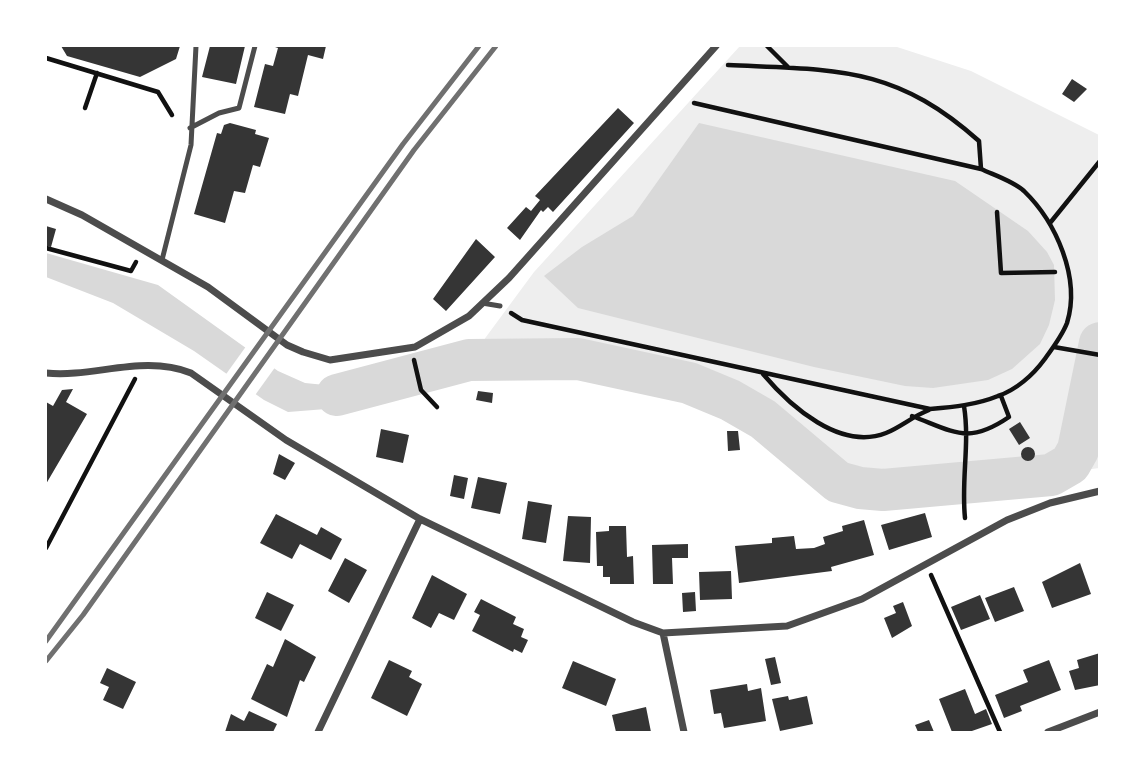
<!DOCTYPE html>
<style>
body{margin:0}
#map{position:relative;width:1145px;height:778px;overflow:hidden;background:#fff;font-family:Quicksand,sans-serif}
canvas{display:block}
.frame{position:absolute;inset:0;border:47px solid #fff;pointer-events:none}
</style>
<div id="map">
<canvas width="1145" height="778"></canvas>
<div class="frame"></div>
</div>
<script>
const c = document.querySelector('canvas').getContext('2d');
c.lineJoin = 'round';
function paint(path, color) {
  c.fillStyle = color;
  c.fill(path, 'evenodd');
}
function trace(path, color, width, dash) {
  c.strokeStyle = color;
  c.lineWidth = width;
  c.lineCap = dash ? 'butt' : 'round';
  c.setLineDash(dash || []);
  c.stroke(path);
}
const green = new Path2D(`
 M740,46H894L971,71L1099,135V468L1051,475L860,488L811,461L763,419L689,383L578,359L469,360L534,272Z`);
const water = new Path2D(`
 M699,123L955,181L1028,231L1047,252L1054,265L1055,300L1049,325L1040,344L1012,369L988,380L933,388L905,386L814,367L578,308L544,276L582,247L633,216Z
 M46,253L158,285L278,371L305,383L335,386L387,368L396,389L339,408L288,412L264,400L194,351L113,303L46,277Z`);
const pier = new Path2D(`
 M247,345L276,366L253,398L224,377Z`);
const river = new Path2D(`
 M337,395L469,360L578,359L689,383L730,400L763,419L838,482L860,488L883,490L1051,475L1070,464L1078,450L1100,343`);
const building = new Path2D(`
 M61,46H180L176,59L140,77L67,56Z
 M210,46H245L236,84L202,77Z
 M272,46H326L323,59L308,55L298,96L290,94L285,114L254,107L265,64L273,66L278,48Z
 M1072,79L1087,89L1074,102L1062,94Z
 M618,108L634,123L553,212L548,207L543,212L541,210L520,240L507,228L526,207L531,211L540,200L535,196Z
 M230,123L256,130L255,134L269,138L260,167L253,165L245,193L234,191L225,223L194,214L217,133L221,134L224,125Z
 M46,226L56,229L51,247L46,246Z
 M476,239L495,257L446,311L433,299Z
 M73,389L66,402L87,414L46,484V402L53,406L62,390Z
 M478,391L493,393L492,403L476,400Z
 M1020,422L1030,438L1019,445L1009,429Z
 M381,429L409,435L403,463L376,457Z
 M727,431H738L740,450L728,451Z
 M1021 454a7 7 0 1 1 14 0a7 7 0 1 1-14 0Z
 M279,454L295,463L285,480L273,474Z
 M454,475L468,478L464,499L450,496Z
 M478,477L507,483L500,514L471,508Z
 M528,501L552,505L546,543L522,539Z
 M925,513L932,537L889,550L881,525Z
 M276,514L317,535L321,527L342,539L331,560L300,544L292,559L260,543Z
 M568,516L591,517L590,563L563,561Z
 M864,520L874,555L831,567L832,571L739,583L735,546L772,543V538L794,536L796,549L814,548L825,544L823,537L843,531L842,526Z
 M609,526H626L627,557L633,556L634,584H610V577H603V566H597L596,532L609,531Z
 M688,544V558H672L673,584H653L652,545Z
 M345,558L367,570L349,603L328,591Z
 M1080,563L1091,594L1052,608L1042,582Z
 M731,571L732,599L700,600L699,572Z
 M432,575L467,594L454,620L439,613L431,628L412,618Z
 M1014,587L1024,611L995,622L985,598Z
 M267,592L294,605L281,631L255,618Z
 M695,592L696,611L683,612L682,593Z
 M980,595L990,619L961,630L951,607Z
 M481,599L516,617L513,624L524,629L521,637L528,640L522,653L514,649L513,652L472,631L480,615L474,612Z
 M903,602L912,626L892,638L884,618L896,613L893,606Z
 M285,639L316,657L304,682L300,680L287,717L251,699L267,664L273,667Z
 M1100,653V685L1075,690L1069,671L1079,668L1077,660Z
 M775,657L781,683L771,685L765,659Z
 M389,660L412,671L409,677L422,684L407,716L371,698Z
 M1049,660L1061,690L1020,706L1022,711L1004,718L995,695L1028,682L1023,670Z
 M573,661L616,679L606,706L562,688Z
 M107,668L136,682L123,709L103,700L109,687L100,683Z
 M747,684L748,691L761,688L766,721L724,728L721,713L714,714L710,690Z
 M965,689L975,714L986,709L992,724L969,732H952L939,699Z
 M788,696L789,700L807,696L813,724L780,731L772,699Z
 M646,707L651,732H616L612,715Z
 M249,711L277,724L273,732H225L231,714L244,721Z
 M929,720L934,732H918L915,725Z`);
const path = new Path2D(`
 M767,46L788,67
 M46,58L158,92L172,115
 M728,65C835,70 894,65 979,141L981,169
 M85,108L97,73
 M997,212L1001,273L1055,272
 M1050,223L1100,161
 M46,248L131,271L136,262
 M511,313L522,320L930,409C953,407 976,405 998,396C1016,390 1033,375 1044,360C1052,349 1062,336 1067,323C1081,278 1056,222 1024,191C1013,181 994,175 981,169L694,103
 M1054,347L1100,355
 M414,360L421,390L437,407
 M763,374C790,406 840,451 886,433C901,427 913,416 929,410
 M964,406C970,444 961,480 965,518
 M912,416C955,432 968,445 1009,417L1001,396
 M46,548L135,379
 M931,575L1000,732`);
const service = new Path2D(`
 M190,128L219,113L239,108L255,46
 M162,260L191,145L196,46
 M482,303L500,306`);
const minor = new Path2D(`
 M46,199L82,215L208,287L287,345L303,352L330,360L415,347L469,316L509,278L716,46
 M46,373C94,378 143,354 191,373L286,440L420,519L633,622L663,633L787,626L862,599L1007,520L1050,503L1100,491
 M663,633L684,732
 M318,732L420,519
 M1048,732L1100,712`);
const rail = new Path2D(`
 M46,641L403,144L479,46
 M46,661L83,615L414,150L496,46`);
paint(green, '#eee');
paint(water, '#d9d9d9');
paint(pier, '#fff');
trace(river, '#d9d9d9', 42);
paint(building, '#353535');
trace(path, '#111', 4.5);
trace(service, '#4c4c4c', 5);
trace(minor, '#4c4c4c', 7);
trace(rail, '#707070', 5);
</script>
